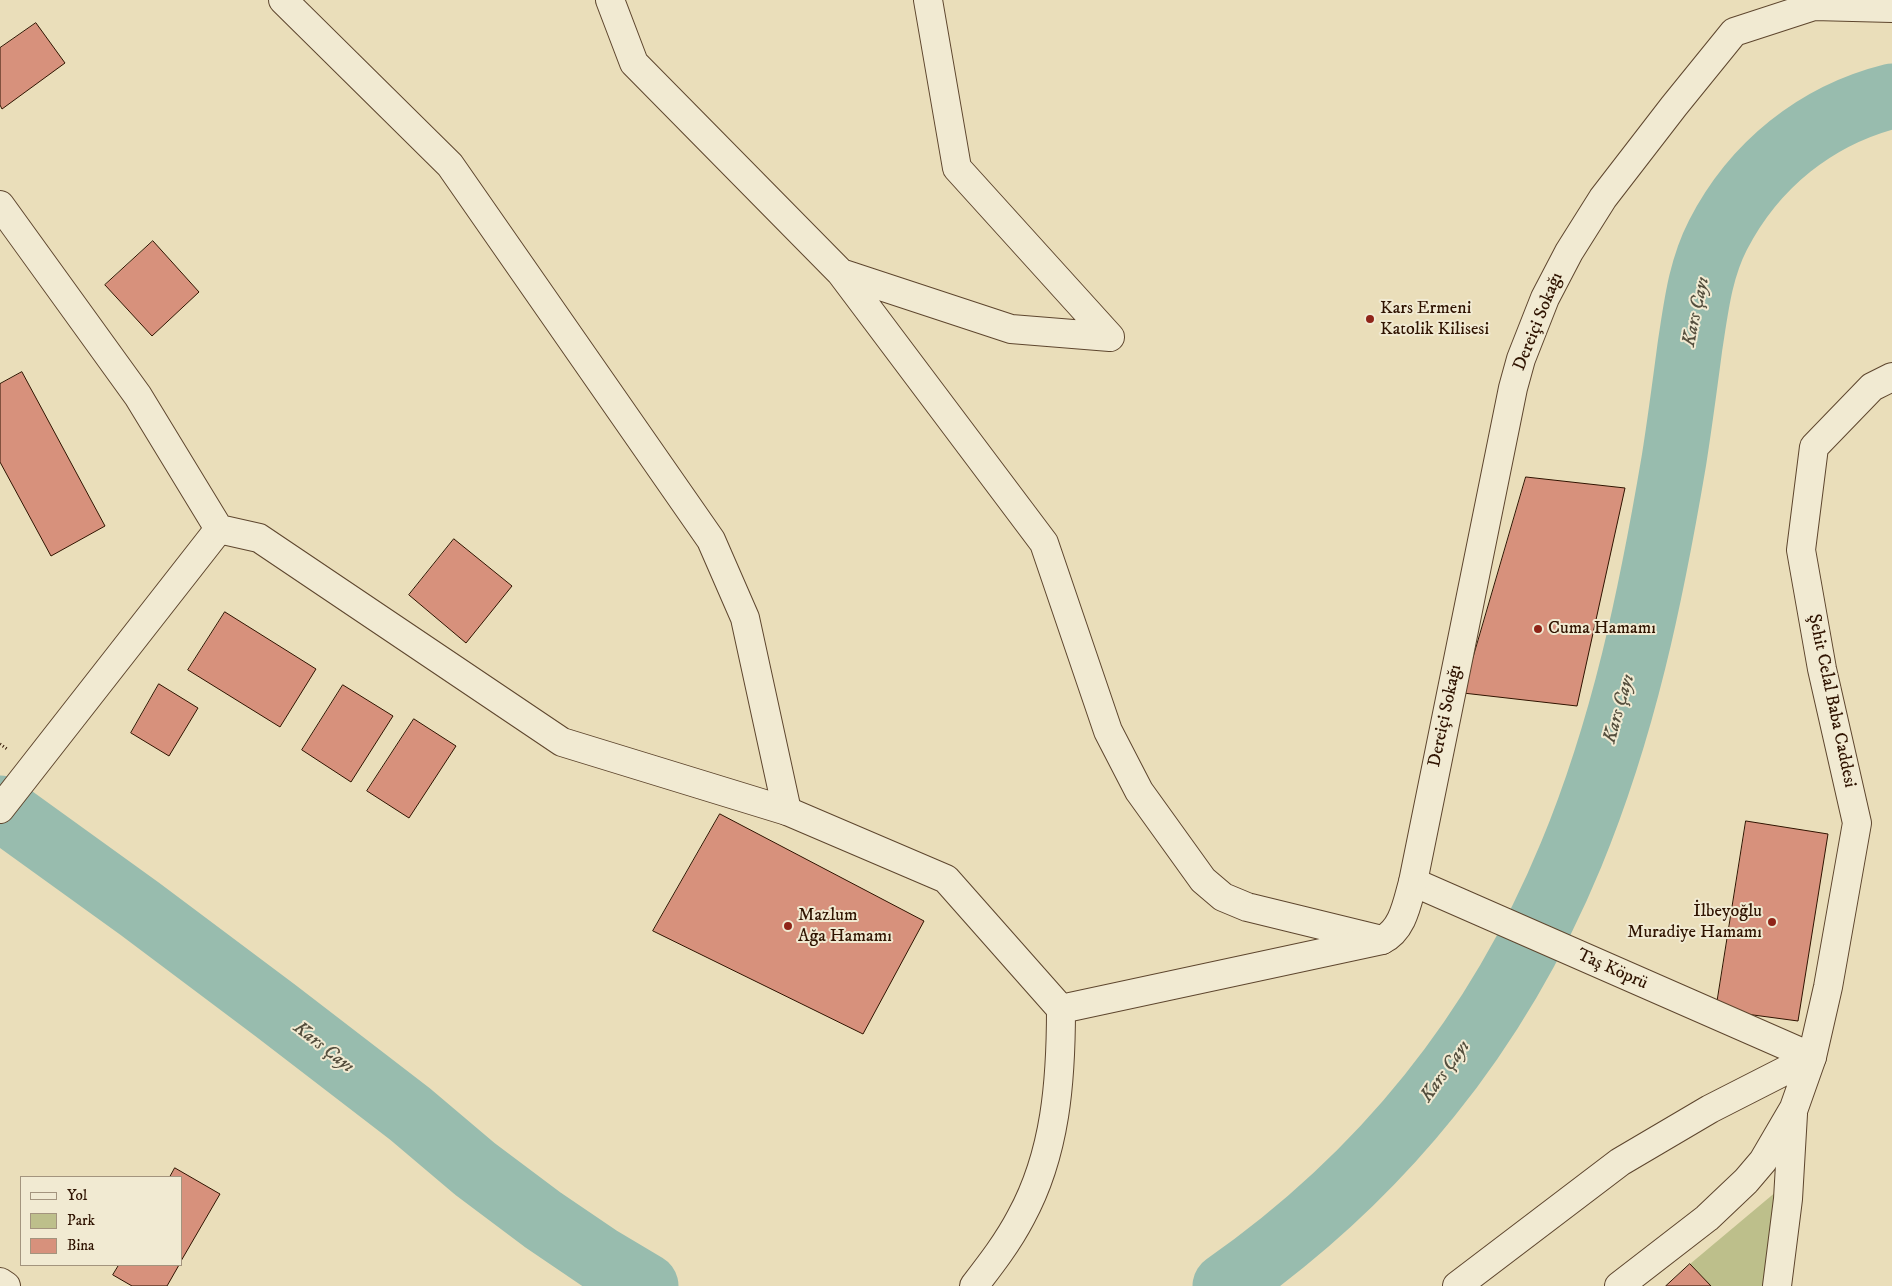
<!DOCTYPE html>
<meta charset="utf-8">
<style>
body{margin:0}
#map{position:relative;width:1892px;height:1286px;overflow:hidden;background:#eadeba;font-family:"IM FELL DW Pica",serif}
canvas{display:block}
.legend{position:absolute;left:20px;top:1176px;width:162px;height:90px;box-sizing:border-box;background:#f1ead2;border:1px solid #a3947e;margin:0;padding:6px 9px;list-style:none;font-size:15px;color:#2f1300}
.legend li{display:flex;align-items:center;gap:10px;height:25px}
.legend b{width:25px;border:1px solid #a3947e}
</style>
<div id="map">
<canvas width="1892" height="1286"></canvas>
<ul class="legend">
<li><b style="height:6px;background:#f1ead2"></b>Yol</li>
<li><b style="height:14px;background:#bdbf8b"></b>Park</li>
<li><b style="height:14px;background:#d7917c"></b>Bina</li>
</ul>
</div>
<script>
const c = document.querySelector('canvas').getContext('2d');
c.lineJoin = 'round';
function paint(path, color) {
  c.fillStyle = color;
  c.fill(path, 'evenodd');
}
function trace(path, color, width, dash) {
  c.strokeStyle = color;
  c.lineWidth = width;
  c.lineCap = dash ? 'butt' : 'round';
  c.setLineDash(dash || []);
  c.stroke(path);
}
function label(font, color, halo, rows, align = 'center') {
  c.font = font + ' "IM FELL DW Pica",serif';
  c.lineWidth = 4;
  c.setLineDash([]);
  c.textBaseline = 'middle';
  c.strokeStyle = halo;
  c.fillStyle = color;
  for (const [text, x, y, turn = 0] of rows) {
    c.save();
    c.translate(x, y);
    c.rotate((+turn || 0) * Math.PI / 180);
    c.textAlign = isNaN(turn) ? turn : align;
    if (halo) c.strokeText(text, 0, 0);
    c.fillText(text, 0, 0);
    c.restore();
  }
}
const green = new Path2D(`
 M1777,1191L1763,1286H1711L1690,1264Z`);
const river = new Path2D(`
 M0,808L140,909L276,1011L410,1114L475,1169L543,1220L599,1258L646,1286
 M1225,1286C1381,1177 1498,1032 1571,855C1624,727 1651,596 1674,460C1680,422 1685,384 1690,346C1696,308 1700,270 1718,235C1754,165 1816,115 1892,96`);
const building = new Path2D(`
 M36,23L65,63L2,109L0,105V48Z
 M153,241L199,292L152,336L105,285Z
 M22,372L105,526L51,556L0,462V384Z
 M1526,477L1625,488L1577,706L1463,693Z
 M454,539L512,586L466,643L409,595Z
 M225,612L316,669L280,727L188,670Z
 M159,684L198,708L169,756L131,733Z
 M343,685L393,716L351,782L302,750Z
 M414,719L456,746L409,818L367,791Z
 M720,814L924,921L863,1034L653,931Z
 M1746,821L1828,834L1798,1021L1716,1010Z
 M175,1168L220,1194L181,1261V1177H170Z
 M1690,1264L1711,1286H1666Z
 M119,1265H179L167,1286H132L113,1275Z`);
const path = new Path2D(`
 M0,744L7,749`);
const pedestrian = new Path2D(`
 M1457,1286L1620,1162L1710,1109L1812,1057
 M1619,1286L1707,1218L1746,1181L1763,1161L1794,1108L1812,1057
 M1777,1286L1788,1199L1793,1114`);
const minor = new Path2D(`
 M283,0L450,165L711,540L745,618L787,811
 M610,0L634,63L841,273
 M928,0L957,168L1110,337L1011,329L841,273L1044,543L1108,731L1139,791L1203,880L1223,897L1247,907L1382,940
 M0,809L219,529
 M1413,882L1812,1057L1828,987L1857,823L1822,669L1801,550L1814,447L1872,387L1892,377
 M0,1282L6,1286`);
const tertiary = new Path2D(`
 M0,205L138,396L219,529L259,538L562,742L787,811L946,879L1061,1009
 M974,1286C991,1264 1008,1242 1021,1217C1056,1153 1061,1080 1061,1009L1382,940C1403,930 1407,903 1413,882L1513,388L1521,359L1545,298L1569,252L1603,198L1674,106L1734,32L1814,6L1892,8`);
const markers = [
 [1370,319,5,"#8f2418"],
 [1538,629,5,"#8f2418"],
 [1772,922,5,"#8f2418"],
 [788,926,5,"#8f2418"]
];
const poiNames = [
 ["Kars Ermeni",1380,309],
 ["Katolik Kilisesi",1380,330],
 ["Cuma Hamamı",1548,629],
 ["İlbeyoğlu",1762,912,"right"],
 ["Muradiye Hamamı",1762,933,"right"],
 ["Mazlum",798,916],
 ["Ağa Hamamı",798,937]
];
const streetNames = [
 ["Dereiçi Sokağı",1539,322,-68],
 ["Şehit Celal Baba Caddesi",1831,701,78],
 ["Dereiçi Sokağı",1446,716,-78],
 ["Taş Köprü",1612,970,24]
];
const waterNames = [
 ["Kars Çayı",1697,312,-78],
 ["Kars Çayı",1620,709,-74],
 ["Kars Çayı",323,1048,38],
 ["Kars Çayı",1446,1072,-54]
];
paint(green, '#bdbf8b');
trace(river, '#98bcae', 65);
paint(building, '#d7917c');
trace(building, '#2f1300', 1);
trace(pedestrian, '#5e462e', 30);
trace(minor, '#5e462e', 30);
trace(tertiary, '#5e462e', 30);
trace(path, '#2f1300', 3, [1, 2.5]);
trace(pedestrian, '#f1ead2', 28);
trace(minor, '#f1ead2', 28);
trace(tertiary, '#f1ead2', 28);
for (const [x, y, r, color] of markers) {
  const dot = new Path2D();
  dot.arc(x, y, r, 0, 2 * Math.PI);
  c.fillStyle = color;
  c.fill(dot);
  trace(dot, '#f1ead2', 2);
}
label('18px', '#2f1300', '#f1ead2', poiNames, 'left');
label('18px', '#2f1300', '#f1ead2', streetNames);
label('italic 19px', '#544e3d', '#f1ead2', waterNames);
</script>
